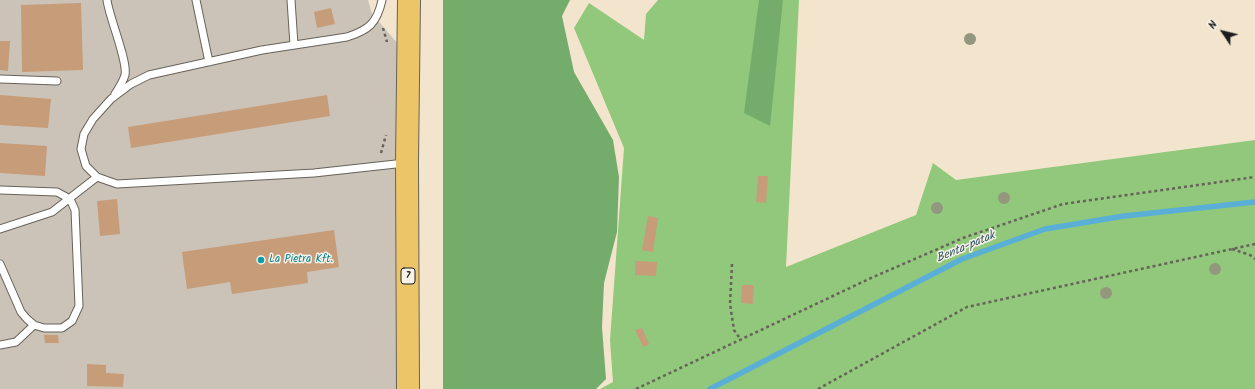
<!DOCTYPE html>
<style>
body{margin:0}
#map{position:relative;width:1255px;height:389px;overflow:hidden;background:#f3e5cd;font-family:Kalam,sans-serif}
canvas{display:block}
.north{position:absolute;left:1203px;top:12px;width:40px;height:40px;-webkit-text-stroke:3px #f7f3e8;paint-order:stroke;rotate:305deg;font-size:11px;font-weight:700;line-height:16px;text-align:center;color:#1c1c1c}
.north::after{content:'';display:block;margin:auto;width:14px;height:18px;background:#1c1c1c;clip-path:polygon(50% 0,100% 100%,50% 72%,0 100%)}
</style>
<div id="map">
<canvas width="1255" height="389"></canvas>
<div class="north">N</div>
</div>
<script>
const c = document.querySelector('canvas').getContext('2d');
c.lineJoin = 'round';
function paint(path, color) {
  c.fillStyle = color;
  c.fill(path, 'evenodd');
}
function trace(path, color, width, dash) {
  c.strokeStyle = color;
  c.lineWidth = width;
  c.lineCap = dash ? 'butt' : 'round';
  c.setLineDash(dash || []);
  c.stroke(path);
}
function label(font, color, halo, rows, align = 'center') {
  c.font = font + ' Kalam,sans-serif';
  c.lineWidth = 3;
  c.setLineDash([]);
  c.textBaseline = 'middle';
  c.strokeStyle = halo;
  c.fillStyle = color;
  for (const [text, x, y, turn = 0] of rows) {
    c.save();
    c.translate(x, y);
    c.rotate((+turn || 0) * Math.PI / 180);
    c.textAlign = isNaN(turn) ? turn : align;
    if (halo) c.strokeText(text, 0, 0);
    c.fillText(text, 0, 0);
    c.restore();
  }
}
const industrial = new Path2D(`
 M0,0H368L372,14L412,60L413,389H0Z`);
const green = new Path2D(`
 M658,0H799L786,267L916,215L933,163L956,180L1255,140V389H600L613,382L610,340L624,148L574,28L589,3L644,40L646,14Z`);
const forest = new Path2D(`
 M443,0H570L562,16L574,72L613,140L619,177L617,232L604,283L602,327L606,379L596,389H443Z
 M759,0H783L770,126L744,113Z`);
const stream = new Path2D(`
 M710,389L962,259L1045,229L1124,216L1255,202`);
const building = new Path2D(`
 M81,3L83,70L22,72L21,5Z
 M331,8L335,24L317,28L314,12Z
 M0,41H10L8,71L0,70Z
 M0,95L51,99L48,128L0,125Z
 M327,95L330,116L131,148L128,127Z
 M0,143L47,146L45,176L0,173Z
 M758,176H768L766,203L756,202Z
 M117,199L120,234L100,236L97,201Z
 M648,216L658,218L653,252L642,250Z
 M334,230L339,267L307,272L308,283L232,294L230,282L187,289L182,252Z
 M635,261L657,262L656,276L635,275Z
 M742,285H754L753,304L741,303Z
 M642,328L649,344L643,347L635,330Z
 M44,335H58L59,343H45Z
 M87,364L106,365V373L124,374L123,387L87,386Z`);
const path = new Path2D(`
 M383,28L387,42
 M381,153L386,135
 M1232,249L1250,255L1255,259
 M732,264L730,304L734,330L741,340
 M636,389L871,278L963,238L1063,204L1255,177
 M818,389L967,307L1255,244`);
const lane = new Path2D(`
 M107,0C109,17 128,61 125,75C123,82 119,88 115,94
 M196,0L209,62
 M291,0L294,45
 M382,0C377,23 369,30 347,37L262,50L149,75L131,84L111,99L93,119L84,134L81,149L86,166L97,177L117,184L314,173L405,163
 M0,79L57,81
 M0,190L57,192L70,199L75,210L79,306L72,321L62,328H44L34,325L27,319L21,312L0,264
 M0,229L52,212L97,177
 M0,345L16,342L34,325`);
const primary = new Path2D(`
 M408,389L407,162L409,0`);
const trees = [
 [970,39],
 [1004,198],
 [937,208],
 [1215,269],
 [1106,293]
];
const markers = [
 [261,260,4,"#0f9aa8"]
];
const shields = [
 [408,276,14]
];
const shieldNames = [
 ["7",408,276]
];
const cultureNames = [
 ["La Pietra Kft.",269,260]
];
const waterNames = [
 ["Benta-patak",966,248,-23]
];
paint(industrial, '#cbc3b8');
paint(green, '#91c87b');
paint(forest, '#74ac6b');
trace(stream, '#59afd5', 5.5);
paint(building, '#c79c79');
trace(lane, '#67625a', 9);
trace(primary, '#67625a', 24);
trace(path, '#67625a', 2.5, [3, 3]);
trace(lane, '#fff', 7);
trace(primary, '#edc569', 22);
c.fillStyle = '#93977e';
for (const [x, y] of trees) {
  c.beginPath();
  c.arc(x, y, 6, 0, 2 * Math.PI);
  c.fill();
}
for (const [x, y, r, color] of markers) {
  const dot = new Path2D();
  dot.arc(x, y, r, 0, 2 * Math.PI);
  c.fillStyle = color;
  c.fill(dot);
  trace(dot, '#f7f3e8', 1.5);
}
for (const [x, y, w] of shields) {
  const box = new Path2D();
  box.roundRect(x - w / 2, y - 8, w, 16, 3);
  c.fillStyle = '#f7f3e8';
  c.fill(box);
  trace(box, '#1c1c1c', 1);
}
label('bold 10px', '#1c1c1c', null, shieldNames);
label('11px', '#0d838f', '#f7f3e8', cultureNames, 'left');
label('italic 12px', '#345766', '#f7f3e8', waterNames);
</script>
